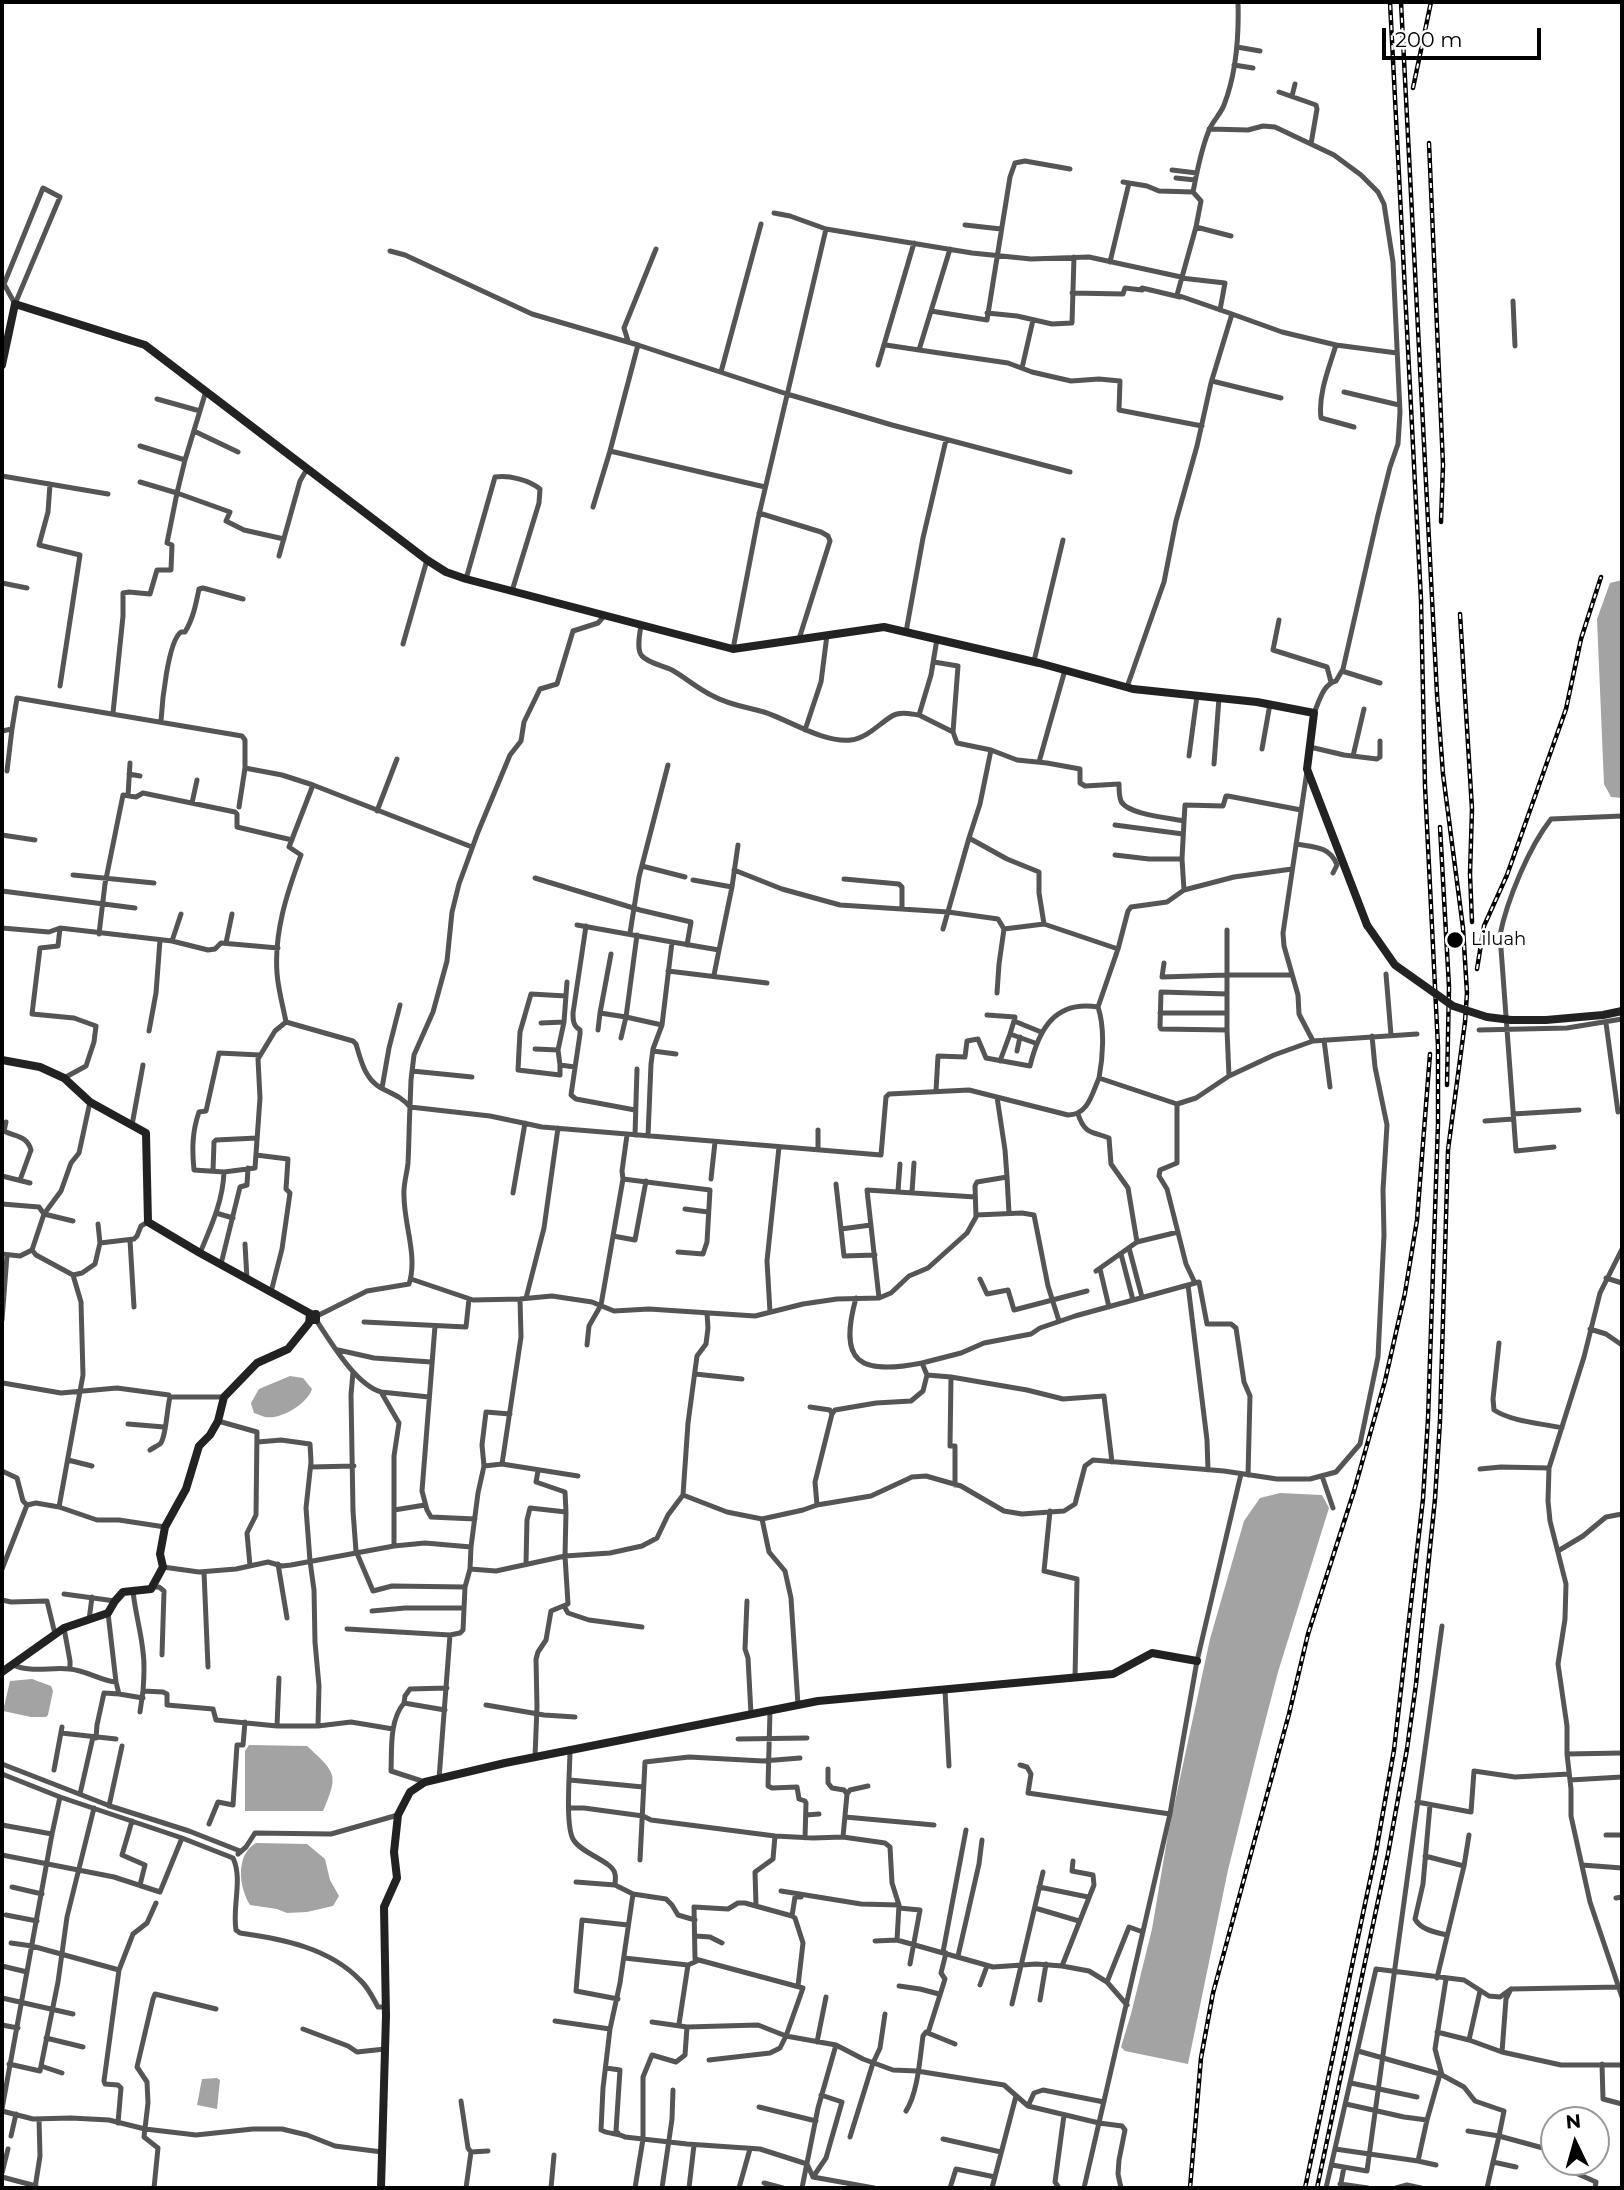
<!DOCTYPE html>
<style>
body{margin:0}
#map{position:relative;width:1624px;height:2190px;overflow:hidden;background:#fff;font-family:Montserrat,sans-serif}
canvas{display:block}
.frame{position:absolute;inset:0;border:4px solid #000;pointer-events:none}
.north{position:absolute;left:1540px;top:2106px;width:70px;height:70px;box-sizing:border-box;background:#fff;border:2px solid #999;border-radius:50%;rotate:355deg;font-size:19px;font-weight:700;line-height:28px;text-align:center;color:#000}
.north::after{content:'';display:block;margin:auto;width:24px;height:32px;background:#000;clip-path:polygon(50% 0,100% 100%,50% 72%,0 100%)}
.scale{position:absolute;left:1382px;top:28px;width:159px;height:32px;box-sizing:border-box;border:4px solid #000;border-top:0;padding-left:9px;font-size:21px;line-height:24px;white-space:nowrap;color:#000;-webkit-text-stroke:5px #fff;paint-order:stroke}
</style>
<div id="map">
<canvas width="1624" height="2190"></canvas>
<div class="frame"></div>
<div class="north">N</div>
<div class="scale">200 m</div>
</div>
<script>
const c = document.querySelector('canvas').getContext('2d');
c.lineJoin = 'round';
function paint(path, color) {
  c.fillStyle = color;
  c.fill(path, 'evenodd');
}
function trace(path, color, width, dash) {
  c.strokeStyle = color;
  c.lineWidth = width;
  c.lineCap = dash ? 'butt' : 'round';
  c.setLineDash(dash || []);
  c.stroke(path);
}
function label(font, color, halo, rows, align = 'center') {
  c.font = font + ' Montserrat,sans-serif';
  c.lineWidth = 6;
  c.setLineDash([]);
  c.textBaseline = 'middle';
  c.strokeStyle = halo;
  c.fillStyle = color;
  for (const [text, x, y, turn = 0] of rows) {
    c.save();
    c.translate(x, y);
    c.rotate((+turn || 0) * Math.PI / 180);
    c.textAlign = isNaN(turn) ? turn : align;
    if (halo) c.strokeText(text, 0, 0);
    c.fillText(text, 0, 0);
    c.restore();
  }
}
const water = new Path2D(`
 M1622,580V798L1611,797L1604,784L1597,619L1610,583Z
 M290,1376L303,1378L312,1389C307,1404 281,1420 265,1417C261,1416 258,1414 254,1413L251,1403L259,1389Z
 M1280,1493L1322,1495L1329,1508L1278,1672L1258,1749L1228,1870L1188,2064L1125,2051L1121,2047L1131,2014L1152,1929L1168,1834L1210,1639L1244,1521L1260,1498Z
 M32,1679L51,1686L53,1691L48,1715L46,1717H31L3,1711L10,1681Z
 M249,1745L307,1746C336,1773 339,1774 323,1811H245V1751Z
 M256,1843L307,1844L325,1859L330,1880L339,1896L333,1906L307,1912L287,1913L277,1909L250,1905C239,1887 235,1855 256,1843Z
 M217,2078L220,2080L217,2109L197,2105L202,2079Z`);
const street = new Path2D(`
 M1237,47L1260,51
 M1234,65L1253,68
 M1279,92L1316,105L1317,109L1311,144
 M1292,96L1295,84
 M1209,129L1248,130L1263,126L1275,127L1334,155L1361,175L1378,192L1384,204L1393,262L1400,412L1398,444L1390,467L1378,515L1343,669L1336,681C1323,684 1319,702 1314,713
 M1172,170L1197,173
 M1176,178L1195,180
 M1123,182L1147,186L1159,191L1193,192
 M43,188L60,197L15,304L4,284Z
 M774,213L790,216L826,229
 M965,225L1001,229
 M1196,227L1231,236
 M950,249L919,350L1008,363L1032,372L1071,381L1099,379L1120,381L1119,410L1202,426
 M390,251L405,255L532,314L638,345
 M1110,262L1129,183
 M1181,278L1225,283L1220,310
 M1072,293L1123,294L1125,288L1142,290V288L1180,297
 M1513,301L1515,346
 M931,311L987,320L1010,177L1015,163L1025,161L1070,169
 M987,313L1017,316L1052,324L1072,323L1074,257
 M1232,314L1282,332L1336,345L1397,353
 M628,341L624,328L656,249
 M886,345L919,350
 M1336,345C1329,368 1318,394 1321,418L1354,427
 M878,365L914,243
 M1022,368L1033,320
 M721,372L761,224
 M1212,381L1281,398
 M206,391L185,460L177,493L230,512L226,521L244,530L284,539
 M1344,392L1399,405
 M157,399L200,411
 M194,431L238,452
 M140,446L185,460
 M2,476L108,494
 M50,484L48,512L39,545L80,555L60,686
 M765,487L610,451L638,345L787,394L892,425L1070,472
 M593,507L610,451
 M759,513L821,532L828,536L830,541L799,639
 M279,556L300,481L307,469
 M466,579L495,477C509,475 529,480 540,489L539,503L512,591
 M2,583L27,588
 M1279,620L1273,650L1327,667L1331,682
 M641,625C640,633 636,650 642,656C648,663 664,666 672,670C686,678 698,689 713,696C729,705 747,707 764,712C789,720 823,743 851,740C867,738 879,724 892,716C900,711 911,714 919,715
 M906,632L923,538L946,440
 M937,639L931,675L919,715L953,732L957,743L991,750L1017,760L1047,763L1080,769V783L1085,786L1119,784C1119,789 1119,796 1121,801C1126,814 1170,818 1184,821L1182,859L1184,890
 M403,644L427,560
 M733,649L758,519L826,229L972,253L1031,259L1089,257L1181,277
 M1034,661L1063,540
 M934,662L958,666L953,732
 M1342,671L1380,683
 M1127,687L1164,582L1176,521L1197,446L1211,383L1232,314L1177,295L1196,227L1201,201L1193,192C1197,172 1201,148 1210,128C1214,120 1221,113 1224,105C1237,72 1239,36 1238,2
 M113,713L123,616V593L129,592L150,594L157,570H171L172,545L167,543L177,493L140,482
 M161,721C162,703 168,641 181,632H185C193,619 196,604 199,589L203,588L243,599
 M805,730L821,682L827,635
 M2,731L12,729L17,698L242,736L245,740V768L282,775L313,785L472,847
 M1310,747L1344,755L1377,759L1380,757V741
 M1262,749L1270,704
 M991,750L980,804L969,838L1007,859L1039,872V893L1044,924L1118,949
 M1189,756L1197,696
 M1353,756L1364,709
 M1039,762L1065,670
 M1214,764L1219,698
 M7,771L12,729
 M1307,771L1283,933L1284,946L1298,995L1299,1014L1313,1041
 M129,774L140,776
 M128,796L130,763
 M192,803L197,780
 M239,807L245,768
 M377,811L397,759
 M1184,821L1185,805L1223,806L1226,796H1228L1301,810
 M1115,825L1183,834
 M2,835L35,840
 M1296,844C1313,847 1330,846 1337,865L1333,873
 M1115,855L1149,859H1182
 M642,866L685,877
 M734,870L782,889L840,905L948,912L998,919L1004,929L999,964L997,993
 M73,875L154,883
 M535,878L640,910L691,922L687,945
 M844,879L899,884L902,887V909
 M693,880L732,887
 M2,891L135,908
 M577,925L672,942L662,1025L653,1049L651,1064L648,1136
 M586,926L573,1013C573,1020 573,1026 580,1030V1034L571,1095L576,1099L635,1110
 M2,928L49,932L60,928L172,941L208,950L215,949L221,943L278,948
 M60,928L58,946L40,948L32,1014L74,1018L96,1026L94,1042L86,1066L64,1078
 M943,929L969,838
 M1004,929L1044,924
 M630,933L639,877L668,765
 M99,934L105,884L123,795L136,797L143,793L235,812L237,814V827L292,840
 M637,935L626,1017L662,1025
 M172,941L181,914
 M672,942L719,950L732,887L738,845
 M226,943L232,914
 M611,954L600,1013L626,1017L621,1038
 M1164,963L1162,977L1227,975V930
 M668,971L767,983
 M1386,974L1391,1035
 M714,975L719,950
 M567,982L564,1022L558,1050L560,1065L575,1067
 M1098,1007L1118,949L1128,911L1131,907L1167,902L1184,890L1234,877L1292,869
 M1160,1013H1227
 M987,1015L1015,1017L1014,1021
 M286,1022C283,1006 278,989 277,973C274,932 287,893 301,855L289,847L313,785
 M286,1022L353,1041L356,1044C361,1061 365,1079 381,1088C393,1094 402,1097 410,1107
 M541,1023L564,1022
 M1606,1023L1618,1112
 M598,1030L600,1013
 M1227,1030L1161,1029L1160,1027L1161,992L1227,994
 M1479,1030L1567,1028L1622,1019
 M149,1031L156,993L160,940
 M1010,1034L1014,1021L1041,1032
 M1324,1040L1330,1087
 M535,1049L558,1050
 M653,1051L676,1054
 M1017,1051L1020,1037
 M260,1055L219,1053L206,1111L199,1112C192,1132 192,1150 194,1170L224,1172L255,1168L260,1098L258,1059L275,1031L286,1022
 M1000,1061L1010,1034L1035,1043
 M560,1065V1075L518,1070L520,1032L531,994L566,996
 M412,1071L472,1077
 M1229,1076L1227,1030V975H1292
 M382,1088L389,1048L400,1005
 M936,1091L938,1056L965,1057L967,1041L978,1039L986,1058L1030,1066C1039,1029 1055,1000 1098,1007C1105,1028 1103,1057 1099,1078
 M1177,1104V1163L1160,1170L1159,1176L1167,1189L1186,1264L1195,1283
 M410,1107L411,1080L414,1055L433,1012L447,961L452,912L459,884L478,832L510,755L521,741L524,722L540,689L557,684L573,631L598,623L605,615
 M1078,1114C1085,1135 1092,1131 1109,1138L1111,1164L1128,1188L1137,1242
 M1513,1114L1579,1110
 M1485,1121L1513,1119
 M6,1122L4,1131C15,1137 27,1135 31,1150L20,1180
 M132,1125L143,1065
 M635,1135L637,1069
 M1554,1147L1516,1151L1500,935C1507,900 1529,847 1551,819L1622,816
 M818,1149V1130
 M256,1155L288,1159L286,1189L290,1193L282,1249L271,1292
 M213,1171L214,1142L216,1140L257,1138
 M2,1176L30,1183
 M1007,1177L1009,1213
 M623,1179L710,1190L707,1242L703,1254L678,1252
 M711,1179L715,1142
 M836,1184L844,1256L875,1255
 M898,1191L900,1164
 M912,1192L914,1163
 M513,1193L525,1123
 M2,1204L39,1207L44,1214L32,1250L36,1255L73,1275L81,1302L83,1375L59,1507L36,1503L27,1505L2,1569
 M685,1209L708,1212
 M216,1213L233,1218
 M976,1215L1022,1213L1034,1215L1048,1286L1059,1321
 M73,1221L44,1214L61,1191L71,1163L79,1153L90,1102
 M98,1224L100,1243
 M841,1229L871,1225
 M613,1236L635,1240L646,1181
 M130,1240L134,1307
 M245,1244L247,1279
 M1129,1248L1142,1297
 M1622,1249L1600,1293L1584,1357L1549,1468L1548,1501L1550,1521L1566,1584L1565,1619L1558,1664L1567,1726V1754L1571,1789V1816L1590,1902L1622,1997
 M200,1253C211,1227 223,1201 224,1172
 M2,1254L20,1256L32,1250
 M1121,1254L1133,1300
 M221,1264L240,1187L247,1185L248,1168
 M1100,1269L1109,1307
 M1096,1271L1137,1242L1178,1232
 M73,1275L82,1273L95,1264L100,1243L134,1239L137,1236L141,1226L148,1222
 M1606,1278L1622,1283
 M411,1279L473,1300L520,1299L552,1296L592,1302L614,1311L649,1309L755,1316L803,1304L837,1299L879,1298L891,1293L909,1276L928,1268L967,1233L976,1217L975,1186L977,1182L1007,1177L1005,1150L997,1097
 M980,1279L987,1294L1008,1290L1014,1310L1087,1291
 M526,1298L544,1228L558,1128
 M856,1298C838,1363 859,1375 922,1363L927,1375L951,1377
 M879,1298L867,1190L975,1197
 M770,1312L767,1261L779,1147
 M317,1316L367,1291L409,1284C418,1256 404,1225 404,1196C403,1185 407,1174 408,1163C409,1145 409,1126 410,1107L490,1116L542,1127L881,1155L886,1097L889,1094L969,1090L1068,1115C1088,1115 1092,1094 1099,1078L1177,1104L1196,1098L1229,1076L1274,1055L1313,1041L1417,1034
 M2,1320L7,1255
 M316,1320C331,1342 355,1384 381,1392L399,1423L394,1456V1546L425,1543L471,1547L470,1569L496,1571L565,1556L566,1512L530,1508L527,1520L526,1563
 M364,1322L466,1327L469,1299
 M435,1326L422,1491L427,1510L431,1517L475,1519
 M1590,1329L1606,1334L1622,1345
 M1499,1343L1493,1399L1494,1410C1513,1422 1540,1423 1562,1428
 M587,1345L589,1326L601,1305L623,1179L622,1171L627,1135
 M338,1350L374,1358L431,1362
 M922,1363L961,1353L984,1343L1031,1334L1040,1328L1075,1316L1188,1285
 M353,1372L351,1395L353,1511L356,1551L373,1591L392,1586L465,1587
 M695,1374L742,1379
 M3,1383L61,1393L117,1388L169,1395L170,1397H224
 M381,1392L429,1397
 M810,1407L830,1410L832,1414
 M218,1421L257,1432L256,1515L247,1533L250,1566
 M128,1424L164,1427
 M258,1442L281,1440L310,1444L311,1462L306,1508L310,1561L314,1590L315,1642L319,1686L318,1726
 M150,1450C153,1448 157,1446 160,1444C166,1438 167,1408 170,1397
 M68,1460L92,1466
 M502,1464L521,1337L520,1299
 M484,1466L482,1445L486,1412L510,1414
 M311,1467L354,1466
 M1480,1469L1501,1467L1549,1468
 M1208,1470L1207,1440L1188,1285L1199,1282L1207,1324H1231L1236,1328L1244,1382L1250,1396L1248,1475
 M2,1471L17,1478L23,1501L27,1505
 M538,1471L536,1482L565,1492L566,1512
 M1322,1476L1333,1508
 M955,1485V1446H950L951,1377L1027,1390L1063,1399L1104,1396L1112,1462
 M683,1495L688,1423L697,1356L706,1344L708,1328L707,1313
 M817,1505L815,1482L832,1414L835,1410L876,1403L911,1401L923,1391L927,1375
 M59,1507L97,1520H119L165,1527
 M394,1510L425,1505
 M1050,1511L1044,1571L1077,1579L1075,1678
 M762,1519L769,1552L785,1571L791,1598L798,1705
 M471,1547L478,1493L484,1466L502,1464L578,1476
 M1558,1551L1583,1536L1606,1517L1622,1514
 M278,1564L287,1618
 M163,1567L199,1572L236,1569L268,1562L282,1566L291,1565L394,1546
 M204,1572L208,1667
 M153,1587H159L164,1591L162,1655
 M133,1591C135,1612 141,1631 143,1652C145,1665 144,1678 143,1691
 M64,1594L115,1601
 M2,1600L11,1602L47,1601L55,1634
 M747,1601L745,1649L748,1658L751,1714
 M564,1606L568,1613L589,1620L642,1627
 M372,1611L405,1608H464
 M89,1620L92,1597
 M64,1628L70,1661V1669
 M347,1629L450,1635L460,1633L463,1630L465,1587L470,1569
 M14,1665C29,1673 52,1667 69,1669C86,1670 101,1681 116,1682L108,1613
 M945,1690L949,1766
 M119,1694L143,1698
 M404,1703L405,1696L410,1689L447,1688
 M486,1705L544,1715L575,1717
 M770,1711L768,1786L772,1788L797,1787L799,1799L805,1801L806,1803L805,1838
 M140,1712L143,1691L163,1692L167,1694V1705L213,1709L216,1720L277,1726H318L351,1722L393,1729
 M277,1726L279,1678
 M61,1733L116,1739
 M96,1738L97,1725L104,1693L119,1694L116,1682
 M738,1739L807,1738
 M570,1750C570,1770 565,1824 573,1839C581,1854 613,1861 615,1874C616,1877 615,1881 615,1885L576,1882
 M1567,1754L1622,1753
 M535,1757L537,1707L536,1659L538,1652L546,1640L551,1611L568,1604L565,1556L610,1553L642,1546L657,1538L668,1515L683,1495L727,1512L762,1519L803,1510L817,1505L871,1496L912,1477L926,1476L961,1486L1004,1511L1022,1514L1064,1511L1075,1504L1085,1466L1093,1460L1224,1471L1277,1479H1310L1336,1472L1360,1444L1378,1357L1384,1235L1383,1190L1387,1125L1375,1067L1372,1036
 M2,1764L110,1806L189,1831L240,1851
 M1020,1765L1027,1767L1031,1774L1028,1793L1170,1814
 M828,1769V1783L832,1788L844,1790L847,1794
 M54,1770L62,1727
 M2,1774L60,1797L52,1834
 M439,1779L450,1635
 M570,1780L643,1787
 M1570,1780L1622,1777
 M425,1782L391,1771C392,1749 389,1721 404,1703L445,1710
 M80,1794L93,1737
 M60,1797L182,1838L233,1858C243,1879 232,1907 236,1930L240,1933C283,1939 329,1948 360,1980C368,1987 373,1998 378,2007H385
 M1417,1802L1471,1812L1474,1771L1515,1777L1569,1774
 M1430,1805L1423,1884L1415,1919C1421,1930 1435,1932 1447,1935
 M109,1806L122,1746
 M569,1808H584L643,1816L651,1820L775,1836L813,1838L843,1837L885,1843L890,1847L892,1883L899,1905L897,1940L993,1967L1036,1964L1062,1966L1089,1971L1107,1982
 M806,1815L819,1814
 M845,1817L934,1825
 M132,1821L122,1855L145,1865L140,1885
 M209,1824L218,1802L233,1805L237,1745H243L245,1722
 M2,1825L52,1834L2,2109
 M1606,1835H1622
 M843,1837L847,1794L850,1790L868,1786
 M238,1854L246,1847L255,1833L331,1834L398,1815
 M2,1855L114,1877L160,1892L182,1838
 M1425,1856L1464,1866
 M640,1860L645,1762L689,1757L763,1761L800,1758
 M1582,1865L1622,1868
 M615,1885L633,1894L666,1899L672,1905L678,1915L695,1920
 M12,1887L42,1894
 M1039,1887L1088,1897
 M781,1891L861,1904L899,1905
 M633,1894L620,1983L610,2029L603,2088L601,2130C607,2134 618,2133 625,2137L687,2144L760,2149L807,2164L813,2177L874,2188
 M1616,1898L1622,1897
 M756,1905L755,1872L773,1859L775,1836
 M899,1908L920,1910L910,1964
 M1035,1908L1079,1921
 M6,1915L37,1921
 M792,1916L745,1903H738L728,1909L694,1907L695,1959L803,1988L786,2036L836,2045L863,2059L893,2070L917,2071L1004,2085L1028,2106L1099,2123L1122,2126L1125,2130L1119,2160L1118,2174L1121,2188
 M696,1936L710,1937L722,1943
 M875,1941L897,1940
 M11,1943L32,1946L119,1970
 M943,1952L966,1830
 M958,1956L979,1864L982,1840
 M624,1958L688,1965L697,1961
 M2,1966L27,1972
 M1062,1966L1094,1885L1093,1875L1072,1871L1073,1861
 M1437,1978L1464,1866L1469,1835
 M980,1985L987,1966
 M798,1986L803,1943L795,1918L792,1916L795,1897H801
 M899,1986L920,1989L939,1994
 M2,1998L73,2014
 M618,1999L576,1991L582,1920L628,1925
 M1040,2000L1046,1964
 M1012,2004L1043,1872
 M1127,2005L1107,1982L1129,1927L1143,1932
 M555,2021L610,2029
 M652,2022L687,2027L758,2025L786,2036L780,2048L770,2053L709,2060
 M679,2024L688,1965
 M2,2025L18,2028
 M303,2029L348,2046L357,2052L385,2049
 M1437,2032L1469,2040L1502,2052L1561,2065H1622
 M928,2033L955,2044
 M46,2038L83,2047
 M1469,2040L1480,1991
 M817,2042L826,1997
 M1358,2051L1440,2074L1464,2087L1475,2101L1504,2111L1499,2136L1468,2131
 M1502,2052L1506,1999L1511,1989L1619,1987
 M9,2064L40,2071L58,1982L67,1917L94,1808
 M1602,2064L1603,2099L1622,2104
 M41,2066L62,2073
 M606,2068L620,2070L616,2131L618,2133
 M1442,2075L1435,2049L1446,1979
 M1351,2083L1417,2097
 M461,2101L468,2148L471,2152L488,2151
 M1346,2104L1404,2117L1427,2120
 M1028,2106L1034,2093L1043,2090L1104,2102
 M759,2107L816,2121
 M2,2111L33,2119L71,2118L109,2120L145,2129L196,2135L253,2129H282L307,2135L335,2146L382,2152
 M906,2111C918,2093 920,2057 923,2036L926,2032L928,2033L945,1979L941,1973L946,1953
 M118,2123L121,2088L118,2085L105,2084L104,2081L119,1970L133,1934L147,1923L156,1903
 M11,2136L16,2114
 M850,2137L873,2063L880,2048L885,2014
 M943,2139L1001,2152
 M1335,2149L1418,2161L1436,2165
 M1418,2161L1427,2120L1440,2074
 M1493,2162L1499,2136L1554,2151
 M1568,2162L1569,2170L1596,2182L1595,2188
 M1332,2165L1367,2171L1442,1626
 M2,2173L8,2149
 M2,2177L36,2186
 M813,2177L826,2158L842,2102L821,2095
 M764,2183L783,2188
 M1340,2184L1368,2188
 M35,2188L40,2156L39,2119
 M154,2188L158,2148L144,2137L148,2103L147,2082L137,2067L153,1999L155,1994L216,2009
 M466,2188L471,2152
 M551,2188L554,2155
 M635,2188L643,2139V2077L652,2055L676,2062L685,2055L687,2027
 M662,2188L672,2119L673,2090
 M689,2188L694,2145
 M739,2188L750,2149
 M802,2188L818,2108L836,2045
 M950,2188L956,2169L995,2177
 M992,2188L1016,2096
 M1059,2188L1055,2182L1064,2115
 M1084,2188L1170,1814L1197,1661L1241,1474
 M1326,2188L1376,1969L1464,1980L1489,1996L1500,1997L1511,1989
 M1340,2188L1344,2167
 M1396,2188L1407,2185L1421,2188
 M1487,2188L1493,2162L1516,2167`);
const secondary = new Path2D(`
 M2,365L15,304L145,345L427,560L446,572L466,579L733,649L884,627L1039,663L1133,689L1257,702L1314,713L1307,769L1367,925
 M2,1060L40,1067L64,1078L90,1102L146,1133L148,1222L200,1253L311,1314
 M2,1672L64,1628L108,1613L115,1601L123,1592L151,1589L163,1567L160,1554L165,1527L186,1489L199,1446L210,1435L218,1421L224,1397L257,1363L288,1349L309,1323L310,1315L316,1314V1320H311
 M381,2188L386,2016L384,1907L397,1878L394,1852L398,1815L410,1792L425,1782L505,1763L818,1701L1113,1674L1152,1653L1197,1661`);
const rail = new Path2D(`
 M1413,88L1431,2
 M1429,143L1443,465L1441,522
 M1460,614L1472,809L1470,874L1472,922
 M1440,827L1449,987L1447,1085
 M1477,969L1484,926L1507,875L1566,709L1581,639L1601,577
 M1190,2188L1201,2058L1213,1993L1289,1714L1308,1634L1354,1491L1385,1381L1405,1293L1417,1220L1430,1054
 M1305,2188L1376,1852L1394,1750L1423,1499L1428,1419L1438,1123V1047L1425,786L1421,600L1390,2
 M1317,2188L1388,1854L1407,1749L1416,1684L1435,1499L1440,1421L1448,1150L1465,1022L1467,993L1463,928L1443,774L1437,694L1401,2`);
const secondaryBridge = new Path2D(`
 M1367,925L1395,965L1453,1006L1487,1017L1511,1020H1546L1603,1015L1622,1011`);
const markers = [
 [1455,940,9,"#000"]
];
const poiNames = [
 ["Liluah",1471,940]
];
paint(water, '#a3a3a3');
trace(street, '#555', 5);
trace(secondary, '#222', 8);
trace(rail, '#000', 4.5);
trace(rail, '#fff', 2, [5]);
trace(secondaryBridge, '#222', 8);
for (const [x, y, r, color] of markers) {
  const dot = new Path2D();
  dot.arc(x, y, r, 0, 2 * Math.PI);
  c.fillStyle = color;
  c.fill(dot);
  trace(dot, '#fff', 2.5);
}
label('18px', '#000', '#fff', poiNames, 'left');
</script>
